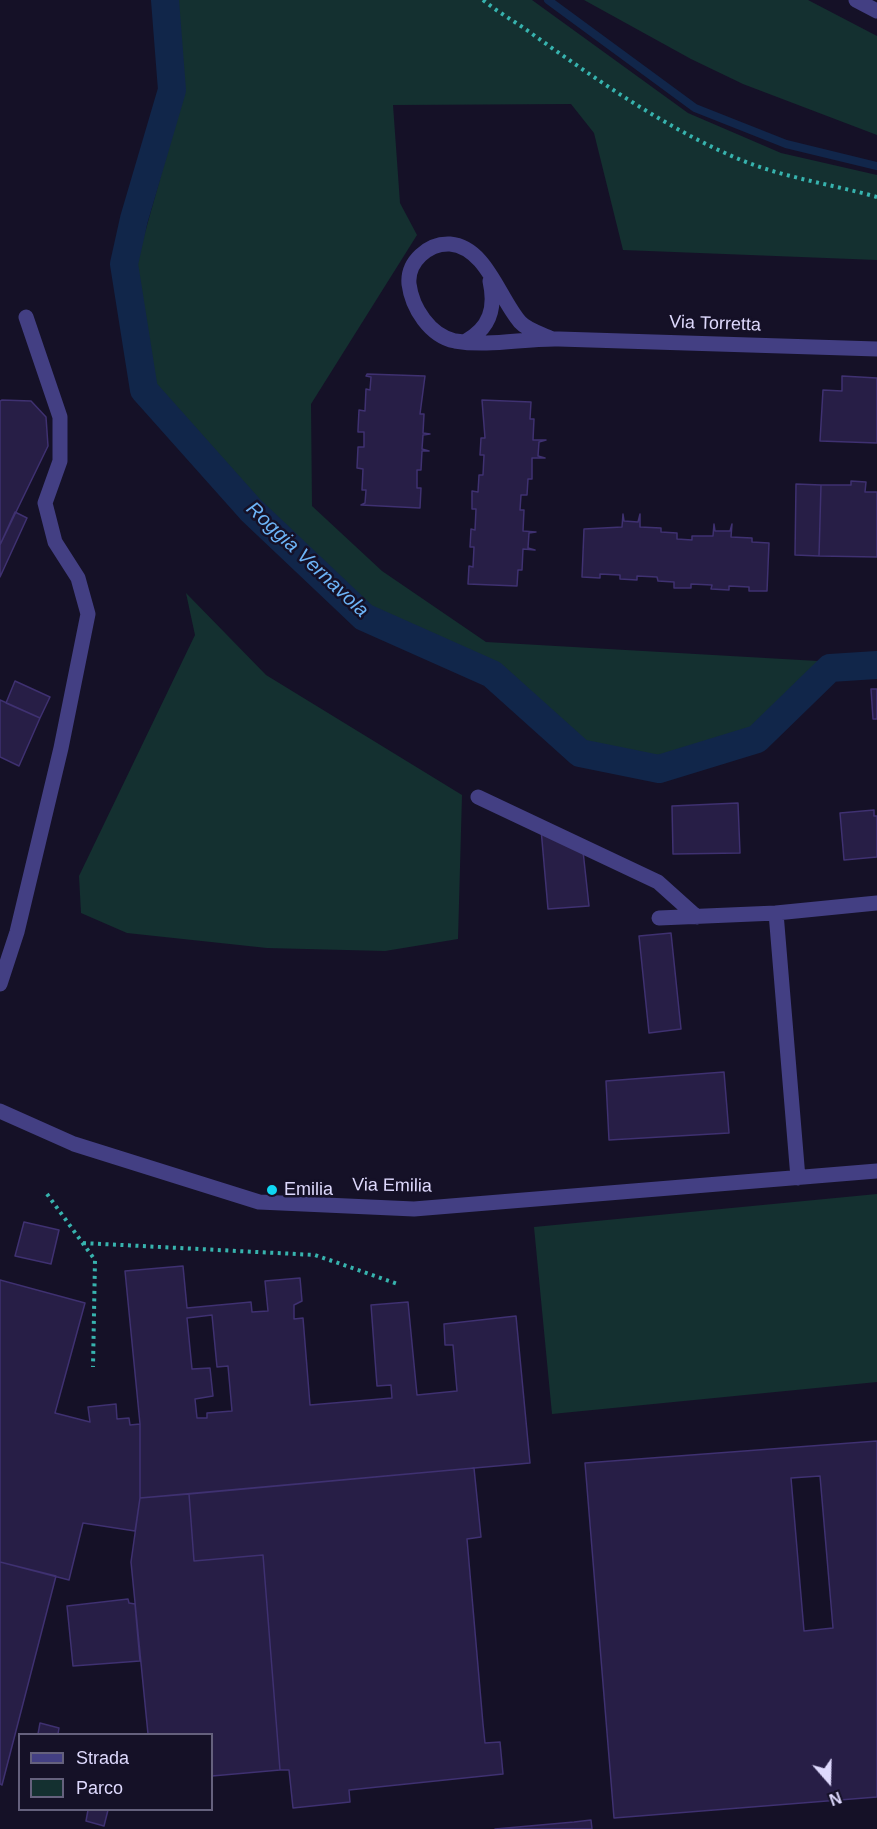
<!DOCTYPE html>
<style>
body{margin:0}
#map{position:relative;width:877px;height:1829px;overflow:hidden;background:#151127;font-family:Arial,sans-serif}
canvas{display:block}
.legend{position:absolute;left:18px;top:1733px;width:195px;height:78px;box-sizing:border-box;background:#151127;border:2px solid #65617d;margin:0;padding:8px 10px;list-style:none;font-size:18px;color:#ded9fd}
.legend li{display:flex;align-items:center;gap:12px;height:30px}
.legend b{width:30px;border:2px solid #65617d}
.north{position:absolute;left:799px;top:1751px;width:60px;height:60px;-webkit-text-stroke:4px #151127;paint-order:stroke;rotate:160deg;font-size:16px;font-weight:700;line-height:24px;text-align:center;color:#ded9fd}
.north::after{content:'';display:block;margin:auto;width:21px;height:27px;background:#ded9fd;clip-path:polygon(50% 0,100% 100%,50% 72%,0 100%)}
</style>
<div id="map">
<canvas width="877" height="1829"></canvas>
<ul class="legend">
<li><b style="height:8px;background:#433f83"></b>Strada</li>
<li><b style="height:16px;background:#143030"></b>Parco</li>
</ul>
<div class="north">N</div>
</div>
<script>
const c = document.querySelector('canvas').getContext('2d');
c.lineJoin = 'round';
function paint(path, color) {
  c.fillStyle = color;
  c.fill(path, 'evenodd');
}
function trace(path, color, width, dash) {
  c.strokeStyle = color;
  c.lineWidth = width;
  c.lineCap = dash ? 'butt' : 'round';
  c.setLineDash(dash || []);
  c.stroke(path);
}
function label(font, color, halo, rows, align = 'center') {
  c.font = font + ' Arial,sans-serif';
  c.lineWidth = 5;
  c.setLineDash([]);
  c.textBaseline = 'middle';
  c.strokeStyle = halo;
  c.fillStyle = color;
  for (const [text, x, y, turn = 0] of rows) {
    c.save();
    c.translate(x, y);
    c.rotate((+turn || 0) * Math.PI / 180);
    c.textAlign = isNaN(turn) ? turn : align;
    if (halo) c.strokeText(text, 0, 0);
    c.fillText(text, 0, 0);
    c.restore();
  }
}
const green = new Path2D(`
 M177,0H532L688,113L781,153L877,175V260L623,250L594,133L571,104L393,105L400,203L417,235L311,404L312,506L382,571L486,642L818,661L753,729L656,761L579,747L495,669L367,612L248,495L152,387L136,265L182,99Z
 M584,0H808L877,36V135L743,84L691,59Z
 M186,593L266,675L462,795L458,939L385,951L267,948L127,933L81,913L79,876L195,635Z
 M877,1194V1382L552,1414L534,1227Z`);
const stream = new Path2D(`
 M548,0L695,108L786,144L877,166`);
const canal = new Path2D(`
 M165,0L172,90L134,219L124,264L144,390L251,510L364,617L492,674L580,753L659,769L757,739L830,668L877,665`);
const building = new Path2D(`
 M367,374L425,376L420,414H424L423,433L430,434L423,435L422,449L429,451H422L421,470H417V488H421L420,508L361,505L365,503L366,490H362L363,469L357,468L358,447H364V432H358V430L359,410L365,411L366,389L370,390L371,377L366,376Z
 M842,376L877,378V443L820,441L823,390L842,391Z
 M2,400L31,401L46,417L48,446L0,545V401Z
 M482,400L531,402L530,419H534L533,440H546L539,442L538,456L545,458H532V479H528L527,495H521L520,510H524L523,531L536,532L529,533L528,548L535,550L523,549L522,570H518L517,586L468,584L469,566L473,567L474,547H470L471,529L475,530L476,509H472V491L478,492L479,475H483L484,455H480L481,438H485Z
 M851,481L866,482L865,492H877V557L819,556L821,485H851Z
 M796,484L821,485L819,556L795,555Z
 M15,512L27,518L0,577V545Z
 M623,514L624,521L638,522L640,514V527L661,528V532L677,533V539L692,540V536H713L714,524L715,531H730L732,524L731,537L752,538V542L769,543L767,591H749V587L729,586V590L711,589L712,585L691,584V588H674V582L658,581L657,577L637,576V580L620,579V575L600,574V578L582,577L584,529L622,527Z
 M15,681L50,697L40,718L6,703Z
 M871,689H877V719H873Z
 M0,700L40,718L19,766L0,757Z
 M738,803L740,853L673,854L672,806Z
 M874,810V816H877V857L844,860L840,813Z
 M541,829L583,851L589,906L548,909Z
 M671,933L681,1029L649,1033L639,936Z
 M724,1072L729,1133L609,1140L606,1081Z
 M24,1222L59,1230L51,1264L15,1256Z
 M183,1266L187,1308L251,1302L252,1312L268,1311L265,1281L300,1278L302,1301L294,1305V1319L303,1318L310,1405L392,1398L391,1385L377,1386L371,1305L408,1302L417,1395L457,1391L453,1345H445L444,1324L516,1316L530,1463L140,1498V1424L125,1271ZM212,1315L217,1367L228,1366L232,1411L207,1413V1418H197L195,1399L213,1396L210,1368L192,1369L187,1318Z
 M0,1280L85,1303L55,1413L90,1422L88,1407L116,1404L117,1419L129,1418L130,1425L140,1424V1498L135,1531L83,1523L69,1580L0,1562Z
 M877,1441V1797L614,1818L585,1463ZM820,1476L833,1628L804,1631L791,1478Z
 M474,1468L481,1537L467,1539L483,1724L485,1743L500,1742L503,1774L349,1790L350,1802L293,1808L289,1770H280L263,1555L194,1561L189,1494Z
 M189,1494L194,1561L263,1555L280,1770L212,1776V1734H148L131,1562L140,1498Z
 M0,1562L56,1576L2,1785L0,1784Z
 M128,1599L129,1603L135,1604L140,1661L73,1666L67,1606Z
 M40,1723L59,1728L58,1734H38Z
 M88,1810H108L104,1826L86,1821Z
 M591,1820L592,1829H495L574,1822Z`);
const path = new Path2D(`
 M483,0C500,14 518,23 535,36C600,82 667,129 741,160C785,178 831,184 877,197
 M47,1194L95,1260L93,1367
 M83,1243L315,1255L398,1284`);
const minor = new Path2D(`
 M856,0L877,11
 M552,339C542,334 527,330 520,322C499,298 486,247 450,244C428,243 407,262 409,284C412,308 430,336 455,341C490,347 524,338 559,339C665,342 771,345 877,349
 M466,341C490,328 496,308 490,281
 M478,797L658,882L697,917
 M776,913L877,903
 M659,918L776,913L798,1178
 M0,984L17,932L61,748L88,614L78,578L55,542L45,503L60,461V417L26,317
 M0,1111L74,1144L259,1202L414,1209L877,1171`);
const markers = [
 [272,1190,6,"#10d6f2"]
];
const streetNames = [
 ["Via Torretta",715,324,2],
 ["Via Emilia",392,1186,1]
];
const poiNames = [
 ["Emilia",284,1190]
];
const waterNames = [
 ["Roggia Vernavola",307,560,43]
];
paint(green, '#143030');
trace(stream, '#11264a', 8);
trace(canal, '#11264a', 28);
paint(building, '#271e46');
trace(building, '#3f3171', 1.5);
trace(path, '#37b3ae', 4, [3, 4.5]);
trace(minor, '#433f83', 15);
for (const [x, y, r, color] of markers) {
  const dot = new Path2D();
  dot.arc(x, y, r, 0, 2 * Math.PI);
  c.fillStyle = color;
  c.fill(dot);
  trace(dot, '#151127', 2);
}
label('18px', '#ded9fd', '#151127', streetNames);
label('18px', '#ded9fd', '#151127', poiNames, 'left');
label('italic 20px', '#6db4f7', '#151127', waterNames);
</script>
